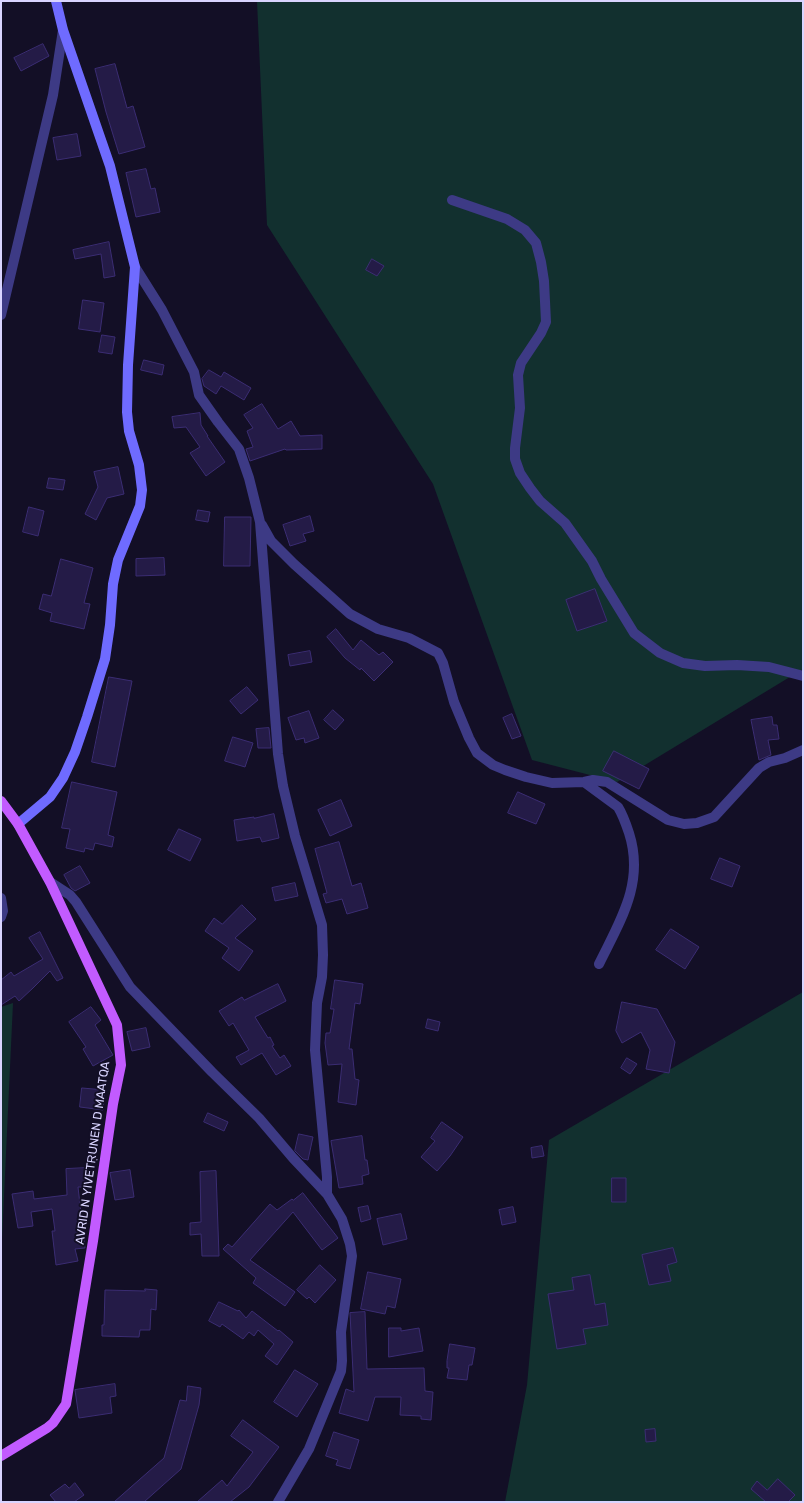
<!DOCTYPE html>
<meta charset="utf-8">
<style>
body{margin:0}
#map{position:relative;width:804px;height:1503px;overflow:hidden;background:#130f26;font-family:Rubik,sans-serif}
canvas{display:block}
.frame{position:absolute;inset:0;border:2px solid #d9d4ff;pointer-events:none}
</style>
<div id="map">
<canvas width="804" height="1503"></canvas>
<div class="frame"></div>
</div>
<script>
const c = document.querySelector('canvas').getContext('2d');
c.lineJoin = 'round';
function paint(path, color) {
  c.fillStyle = color;
  c.fill(path, 'evenodd');
}
function trace(path, color, width, dash) {
  c.strokeStyle = color;
  c.lineWidth = width;
  c.lineCap = dash ? 'butt' : 'round';
  c.setLineDash(dash || []);
  c.stroke(path);
}
function label(font, color, halo, rows, align = 'center') {
  c.font = font + ' Rubik,sans-serif';
  c.lineWidth = 4;
  c.setLineDash([]);
  c.textBaseline = 'middle';
  c.strokeStyle = halo;
  c.fillStyle = color;
  for (const [text, x, y, turn = 0] of rows) {
    c.save();
    c.translate(x, y);
    c.rotate((+turn || 0) * Math.PI / 180);
    c.textAlign = isNaN(turn) ? turn : align;
    if (halo) c.strokeText(text, 0, 0);
    c.fillText(text, 0, 0);
    c.restore();
  }
}
const green = new Path2D(`
 M257,1H803V669L617,782L532,760L433,484L267,225Z
 M803,992V1502H505L527,1385L549,1140Z
 M13,1003L1,1261V1007Z`);
const building = new Path2D(`
 M43,44L49,56L21,71L14,58Z
 M115,64L127,108L133,106L145,147L119,154L106,112L95,69Z
 M77,134L81,156L57,160L53,138Z
 M146,169L151,189L155,188L160,212L136,217L126,173Z
 M109,242L115,276L104,278L101,254L75,259L73,250Z
 M372,259L384,266L377,276L366,270Z
 M83,300L104,303L100,332L79,329Z
 M102,335L115,337L112,354L99,352Z
 M144,360L164,365L162,375L141,370Z
 M209,370L221,377L224,372L251,388L244,400L221,386L216,394L204,386L202,379Z
 M262,404L278,429L291,421L300,436L322,435V449L286,450L285,449L250,461L246,449L253,447L247,431L253,428L244,415Z
 M200,413L201,425L208,436H207L225,462L206,476L190,453L200,447L186,427L174,428L172,417Z
 M118,467L124,494L107,498L96,520L85,514L98,487L94,472Z
 M49,478L65,480L63,490L47,488Z
 M29,507L44,511L38,536L23,532Z
 M198,510L210,512L208,522L196,520Z
 M310,516L314,531L303,534L306,541L290,546L283,525Z
 M225,517H251L250,566H224Z
 M164,558L165,575L136,576V559Z
 M61,559L93,568L84,603L90,604L84,629L50,621L52,613L39,609L43,594L51,596Z
 M595,589L607,621L577,631L566,600Z
 M336,629L353,650L361,640L379,655L383,652L393,662L374,681L361,668L360,670L345,658L327,637Z
 M310,651L312,662L290,666L288,655Z
 M109,677L132,681L115,767L92,762Z
 M247,687L258,700L241,714L230,701Z
 M333,710L344,720L335,730L324,720Z
 M309,711L319,738L305,743L304,738L296,740L288,718Z
 M512,714L521,736L512,739L503,718Z
 M772,717L773,725H777L779,739L768,740L771,755L759,760L751,720Z
 M269,728L271,748H258L256,729Z
 M233,737L253,743L245,767L225,761Z
 M614,751L649,769L639,789L603,771Z
 M72,782L117,792L108,835L114,837L112,847L95,843L93,850L85,848L84,852L66,848L70,829L62,828Z
 M518,792L545,804L536,824L508,813Z
 M341,800L352,826L330,836L318,810Z
 M274,814L279,838L262,842L260,837L237,841L234,820L254,817V818Z
 M179,829L201,839L190,861L168,850Z
 M339,842L352,886L361,883L368,908L347,914L342,899L326,903L323,894L327,893L315,849Z
 M720,858L740,866L732,887L711,879Z
 M80,866L90,883L75,891L71,888L64,875Z
 M295,883L298,896L275,901L272,888Z
 M242,905L256,919L235,938L253,951L239,971L222,958L229,948L205,931L214,918L222,924Z
 M671,929L699,947L685,969L656,950Z
 M40,932L63,978L57,981L50,971L33,988L19,1001L15,996L1,1005V980L11,972L14,976L43,959L29,938Z
 M335,980L363,984L360,1004L355,1003L349,1049H352L355,1079L359,1080L356,1105L338,1102L342,1064L328,1065L325,1043L326,1033H330L334,1009H331Z
 M278,984L286,1001L255,1017L268,1038L270,1037L274,1045L272,1046L280,1058L284,1055L291,1066L276,1075L262,1053L241,1065L236,1057L249,1050L233,1023L229,1026L219,1011L242,997L244,1000Z
 M622,1002L657,1009L675,1042L669,1073L646,1069L650,1050L641,1032L622,1043L616,1031Z
 M91,1007L101,1020L95,1025L113,1055L93,1066L83,1049L86,1047L69,1022Z
 M428,1019L440,1022L438,1031L426,1028Z
 M146,1028L150,1047L132,1051L127,1032Z
 M627,1058L637,1064L630,1074L621,1068Z
 M82,1088L105,1090L103,1110L80,1107Z
 M208,1113L228,1122L224,1131L204,1122Z
 M442,1122L463,1137L450,1156L437,1171L421,1157L435,1141L431,1138Z
 M299,1134L313,1137L308,1160L303,1159L295,1151Z
 M362,1136L365,1160H367L369,1174L362,1176L363,1184L339,1188L331,1141Z
 M542,1146L544,1156L532,1158L531,1148Z
 M87,1168L88,1187H78L85,1248L75,1249L78,1261L56,1265L52,1231H55L52,1209L31,1212L33,1226L18,1228L12,1194L33,1191L34,1199L67,1195L66,1169Z
 M130,1170L134,1197L115,1200L110,1173Z
 M216,1171L219,1256H202L201,1234L190,1235V1223L201,1222L200,1172Z
 M612,1178H626V1202H612Z
 M303,1193L338,1238L322,1250L293,1212L250,1260L295,1292L285,1306L253,1283L256,1278L223,1249L228,1244L232,1247L270,1204L277,1210L292,1199L293,1200Z
 M368,1206L371,1219L361,1222L358,1208Z
 M513,1207L516,1222L502,1225L499,1210Z
 M401,1214L407,1239L383,1245L377,1219Z
 M673,1248L677,1262L667,1265L671,1281L649,1285L642,1255Z
 M320,1265L336,1280L315,1303L309,1297L307,1299L297,1290Z
 M368,1272L401,1279L395,1308L387,1306L385,1314L361,1309Z
 M590,1275L595,1305L605,1303L608,1325L583,1329L586,1344L557,1349L548,1294L574,1290L572,1278Z
 M145,1289L157,1290L156,1310L151,1309L150,1330H140L139,1337L102,1336V1325H104L105,1290L145,1291Z
 M219,1302L238,1311L239,1310L246,1318L252,1311L278,1331L279,1330L293,1342L277,1365L265,1356L274,1344L258,1330L254,1336L249,1332L243,1339L222,1324L220,1327L209,1321Z
 M365,1312L367,1369L424,1368L425,1391L433,1392L431,1420L421,1419V1416L400,1415L401,1397H375L368,1421L339,1413L346,1389L354,1392L350,1313Z
 M389,1328H401V1331L419,1328L423,1351L389,1357Z
 M450,1344L475,1348L472,1365H469L467,1380L447,1378L449,1368H447V1361Z
 M295,1370L318,1384L297,1417L274,1402Z
 M115,1384L116,1396L110,1397L112,1413L79,1418L75,1390Z
 M188,1386L201,1388L199,1405L181,1469L144,1502H114L164,1458L180,1400L186,1401Z
 M243,1420L279,1447L249,1487L230,1502H197L222,1480L227,1486L253,1452L231,1436Z
 M655,1429L656,1441L646,1442L645,1430Z
 M334,1432L359,1440L350,1469L336,1465L338,1460L326,1456Z
 M778,1479L795,1495L788,1502H766L751,1489L757,1481L767,1490Z
 M75,1483L84,1495L74,1502H56L50,1495L65,1484L69,1488Z`);
const street = new Path2D(`
 M452,200L507,219L525,230L536,243L541,262L544,281L546,322L541,333L521,363L518,375L520,408L515,448V459L520,473L530,488L540,501L565,523L592,561L601,579L634,633L660,653L683,663L705,666L737,665L769,667L803,676
 M135,267L162,310L194,372L199,395L218,422L239,449L249,478L260,522L278,754L283,786L295,836L322,925L323,955L322,977L317,1003L315,1050L327,1177V1194
 M1,315L53,95L63,30
 M262,525L271,541L294,564L350,614L378,629L409,638L438,653L443,663L454,702L469,738L477,753L493,765L505,770L526,777L552,783L584,782L593,780L607,782L668,820L684,824L697,823L714,817L759,768L769,762L785,758L803,750
 M584,782L618,807C623,815 626,824 629,833C645,883 620,921 599,964
 M50,882L70,895L76,902L130,987L212,1072L259,1118L293,1158L327,1194L342,1219L350,1244L352,1256L341,1332L342,1361L341,1371L309,1449L278,1502
 M1,898L3,911L1,917`);
const secondary = new Path2D(`
 M18,824L50,797L63,778L75,752L87,717L105,659L110,625L113,584L118,560L140,506L142,490L139,465L129,431L127,412L128,365L135,267L110,166L63,30L56,1`);
const primary = new Path2D(`
 M1,801L18,824L50,882L117,1025L121,1065L113,1104L93,1241L66,1404L53,1423L47,1428L1,1456`);
const streetNames = [
 ["AVRID N YIVETṚUNEN D MAATQA",93,1153,-82]
];
paint(green, '#12302f');
paint(building, '#241b47');
trace(building, '#3b2d73', 1);
trace(street, '#3d3a85', 10);
trace(secondary, '#6f6bff', 10);
trace(primary, '#c25bff', 10);
label('12px', '#d9d4ff', '#130f26', streetNames);
</script>
